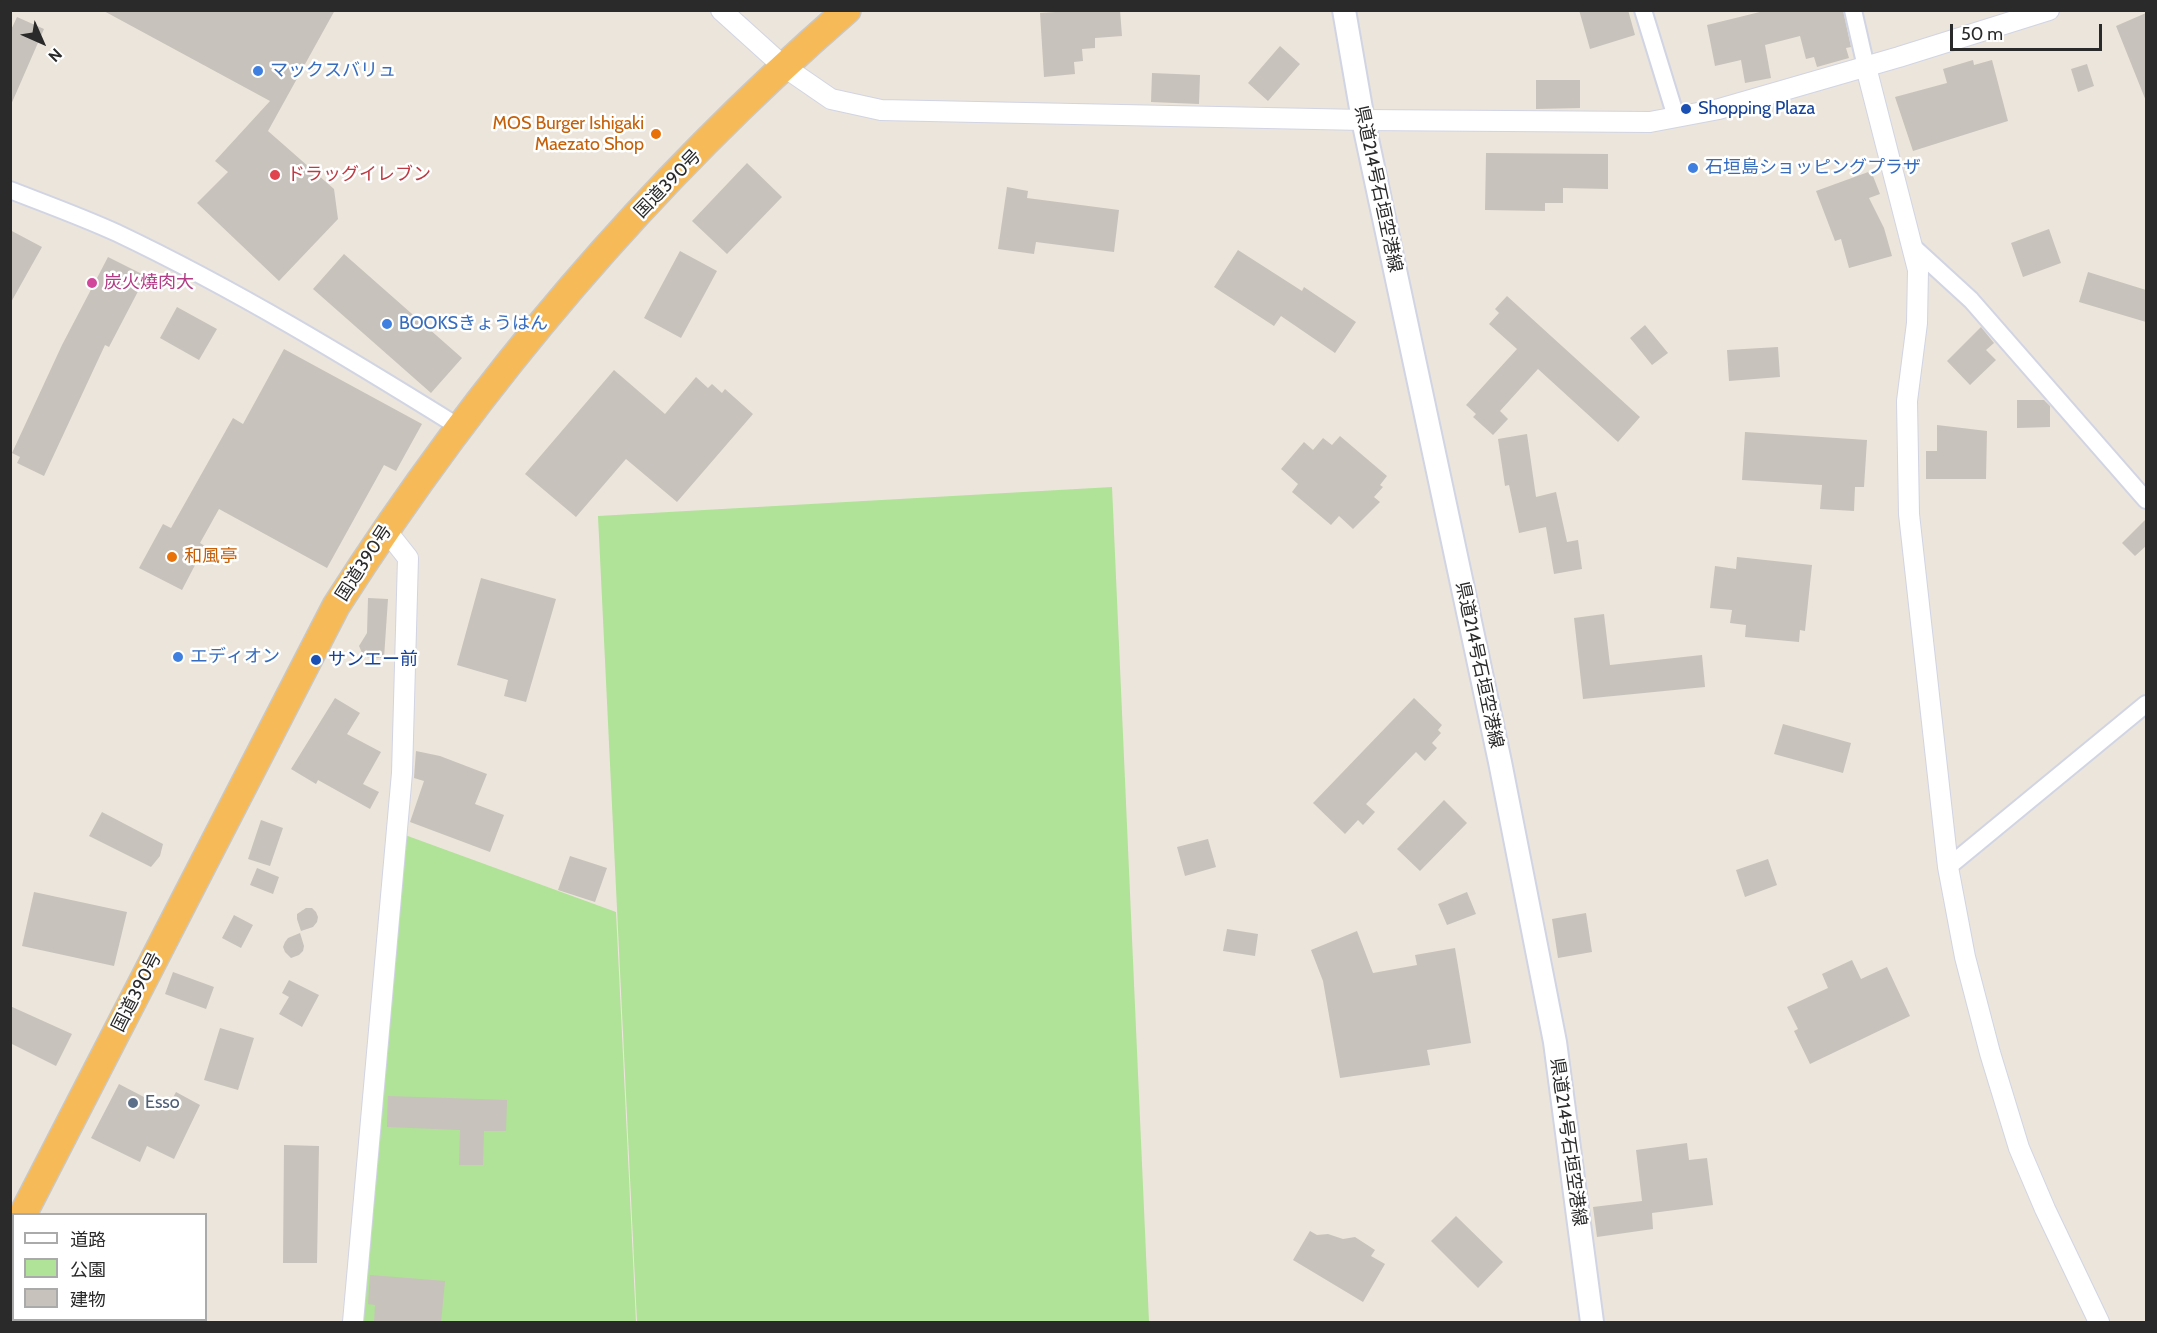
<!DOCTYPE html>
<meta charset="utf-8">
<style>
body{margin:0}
#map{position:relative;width:2157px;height:1333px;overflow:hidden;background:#ece5db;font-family:Cabin,"Noto Sans JP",sans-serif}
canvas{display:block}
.frame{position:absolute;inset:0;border:12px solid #2a2a2a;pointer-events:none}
.legend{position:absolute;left:12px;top:1213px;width:195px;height:108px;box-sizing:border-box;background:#fff;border:2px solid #aaa;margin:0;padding:8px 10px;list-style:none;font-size:18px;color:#2a2a2a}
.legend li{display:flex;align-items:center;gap:12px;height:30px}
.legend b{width:30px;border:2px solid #aaa}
.north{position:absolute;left:12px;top:12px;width:60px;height:60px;-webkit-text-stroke:4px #fff;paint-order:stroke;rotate:135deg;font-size:16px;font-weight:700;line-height:24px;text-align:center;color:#2a2a2a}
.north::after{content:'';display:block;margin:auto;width:21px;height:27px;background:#2a2a2a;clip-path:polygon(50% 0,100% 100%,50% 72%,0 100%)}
.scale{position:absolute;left:1950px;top:24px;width:152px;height:27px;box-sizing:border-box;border:3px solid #2a2a2a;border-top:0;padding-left:8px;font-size:18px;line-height:21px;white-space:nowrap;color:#2a2a2a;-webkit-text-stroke:4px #fff;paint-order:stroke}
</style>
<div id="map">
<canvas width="2157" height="1333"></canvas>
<div class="frame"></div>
<ul class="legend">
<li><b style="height:8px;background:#fff"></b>道路</li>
<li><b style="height:16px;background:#b0e298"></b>公園</li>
<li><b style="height:16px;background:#c7c2bb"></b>建物</li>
</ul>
<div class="north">N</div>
<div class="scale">50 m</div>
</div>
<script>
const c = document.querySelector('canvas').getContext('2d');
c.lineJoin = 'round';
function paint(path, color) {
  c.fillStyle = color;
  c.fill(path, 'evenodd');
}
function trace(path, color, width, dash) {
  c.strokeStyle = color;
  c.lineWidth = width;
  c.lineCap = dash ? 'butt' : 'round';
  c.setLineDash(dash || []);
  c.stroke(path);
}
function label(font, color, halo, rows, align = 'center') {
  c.font = font + ' Cabin,"Noto Sans JP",sans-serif';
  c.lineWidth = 5;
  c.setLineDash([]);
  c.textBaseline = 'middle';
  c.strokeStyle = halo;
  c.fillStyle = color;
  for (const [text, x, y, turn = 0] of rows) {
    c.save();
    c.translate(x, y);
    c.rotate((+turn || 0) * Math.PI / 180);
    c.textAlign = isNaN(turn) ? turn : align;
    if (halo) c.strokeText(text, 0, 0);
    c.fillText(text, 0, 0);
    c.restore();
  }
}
const green = new Path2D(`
 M1112,487L1149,1322H637L598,516Z
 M405,835L616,912L636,1322H360Z`);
const building = new Path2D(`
 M102,10H335L268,131L334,189L338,219L279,281L197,203L228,172L215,161L270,101Z
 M1087,10H1120L1122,36L1095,38V48L1082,49L1083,61L1074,62L1075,74L1044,77L1040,13Z
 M1579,10H1628L1635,35L1590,49Z
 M1768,10H1843L1851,47L1846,48L1849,58L1817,67L1814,57L1806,59L1800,36L1765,45L1771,78L1745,83L1741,60L1715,66L1707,25Z
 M2146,13V101L2116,26Z
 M17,17L44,29L10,107V32Z
 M1280,46L1300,64L1268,101L1248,83Z
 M1973,60L1974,65L1992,60L2008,121L1913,151L1895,97L1947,83L1943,69Z
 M2087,64L2094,86L2078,92L2071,69Z
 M1152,73L1200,75L1199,104L1151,102Z
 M1536,80H1580V108L1536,109Z
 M1486,153L1608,154V189L1563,188V203H1545V211L1485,210Z
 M747,163L782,197L727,254L692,221Z
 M1871,171L1880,194L1869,198L1884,228L1892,256L1849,268L1841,239L1835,241L1816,191Z
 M1007,187L1028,191L1027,198L1119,210L1114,252L1036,242L1034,254L998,249Z
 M2049,229L2061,263L2023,277L2011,243Z
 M10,230L42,247L10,304Z
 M1238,250L1302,291L1304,287L1356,322L1335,353L1281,316L1274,326L1214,287Z
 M680,251L717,271L681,338L644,318Z
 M344,254L462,358L431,393L313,289Z
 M108,257L146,276L109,347L105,345L44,476L17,463L20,457L12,453L62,345Z
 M2088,272L2146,290V322L2079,302Z
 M1507,296L1640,417L1618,442L1538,369L1500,411L1508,419L1493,435L1473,417L1476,414L1466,405L1517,349L1489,324L1499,313L1495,309Z
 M177,307L217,329L199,360L160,338Z
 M1645,325L1668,353L1652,365L1630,338Z
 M1981,327L1994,343L1986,350L1996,360L1970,385L1947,361Z
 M1778,347L1780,377L1729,381L1727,350Z
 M284,349L422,424L396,471L384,465L327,568L219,509L200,543L205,546L182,590L139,568L163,524L171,528L233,418L243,424Z
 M614,370L665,414L696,377L708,388L712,384L722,393L725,389L753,414L677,502L626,459L576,517L525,474Z
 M2017,400H2044L2050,406V427L2017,428Z
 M1937,425L1987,431L1986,479H1926V451H1937Z
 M1745,432L1867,440L1864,487H1855L1854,511L1820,509L1822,485L1742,480Z
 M1527,434L1536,497L1556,492L1567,542L1578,540L1582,569L1554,574L1546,527L1519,533L1509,485L1505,486L1498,439Z
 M1340,436L1387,476L1380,485L1383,487L1374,497L1380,502L1353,529L1339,516L1331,525L1292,492L1298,484L1281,469L1304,442L1313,450L1323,438L1332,445Z
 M2146,519V546L2135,556L2122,543Z
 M1737,557L1812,565L1805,631L1800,630L1799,642L1745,637L1746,625L1730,623L1732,610L1710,608L1715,566L1736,569Z
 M481,578L556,599L526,702L504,696L508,680L457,665Z
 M368,598L388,599L384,658L364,657L359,646L367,633Z
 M1604,614L1610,665L1702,655L1705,687L1583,699L1574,618Z
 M335,698L360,713L347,734L381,752L363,784L379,792L370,809L318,780L316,784L291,769Z
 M1414,698L1442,725L1438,730L1441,733L1432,743L1437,748L1425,761L1416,752L1366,804L1375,812L1363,825L1358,820L1345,834L1313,803Z
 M1783,724L1851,743L1843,773L1774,754Z
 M416,751L440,756L487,774L475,804L504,815L490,852L410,822L424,781L414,778Z
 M1444,800L1467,823L1420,871L1397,849Z
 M102,812L163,844L160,856L151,867L89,836Z
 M261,820L283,828L270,866L248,859Z
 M1208,839L1216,867L1185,876L1177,847Z
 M570,856L607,868L595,902L558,890Z
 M1768,859L1777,885L1745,897L1736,870Z
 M257,868L279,877L273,894L250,885Z
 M34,892L127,912L114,966L22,946Z
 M1467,892L1476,914L1447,925L1438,904Z
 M306,908H312L316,912L318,917L317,922L313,927L301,931L297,919V914Z
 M1586,913L1592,952L1558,958L1552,919Z
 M234,915L253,925L241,948L222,938Z
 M1227,929L1258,934L1255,956L1223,951Z
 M1357,931L1373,973L1417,965L1415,955L1455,948L1471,1043L1427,1050L1430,1065L1340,1078L1323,981L1311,950Z
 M300,933L304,946L303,951L299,955L291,958L285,952L283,947L285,942L288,938Z
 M1852,960L1861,979L1887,967L1910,1016L1810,1064L1794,1031L1798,1029L1787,1007L1828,988L1822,974Z
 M173,972L214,987L206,1009L165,994Z
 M289,980L319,995L302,1027L279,1014L289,997L282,993Z
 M10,1006L72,1034L56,1066L10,1043Z
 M220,1028L254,1038L238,1090L204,1080Z
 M119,1084L167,1109L176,1092L200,1105L174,1159L147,1146L140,1162L91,1138Z
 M388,1096L507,1100L506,1131H484L483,1165H459L460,1130L387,1127Z
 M1687,1143L1689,1160L1707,1158L1713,1205L1652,1213L1653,1229L1597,1237L1593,1207L1642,1201L1636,1150Z
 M284,1145L319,1146L317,1263H283Z
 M1456,1216L1503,1262L1478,1288L1431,1241Z
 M1310,1231L1317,1235L1328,1234L1343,1239L1355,1237L1375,1250L1371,1256L1385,1264L1363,1302L1293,1260Z
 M370,1275L445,1281L441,1323H374L375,1305L368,1304Z`);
const minor = new Path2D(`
 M1643,10L1676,117
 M1853,10L1866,67
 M10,190C46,204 82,217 117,233C235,289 348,358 459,427
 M1912,246L1971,300L2146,500
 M1948,867L2146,704`);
const tertiary = new Path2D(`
 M721,10L783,66L831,99L881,110L1363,120L1650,122L1719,109L1899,57L2049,10
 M1866,67L1918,270L1917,323L1907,401L1909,514L1948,867L1965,957L1990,1053L2019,1148L2045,1209L2099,1322
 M353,1322L402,773L408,558L385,529`);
const secondary = new Path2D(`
 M1344,10L1363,120L1500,762L1555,1042L1592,1322`);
const trunk = new Path2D(`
 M23,1214L336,606C477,385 649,182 847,10
 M10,1239L14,1233`);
const markers = [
 [258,71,6,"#3f7fe0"],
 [1686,109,6,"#1a4fb4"],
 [656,134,6,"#e8710a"],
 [1693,168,6,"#3f7fe0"],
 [275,175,6,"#e0444e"],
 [92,283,6,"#d1479c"],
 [387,324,6,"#3f7fe0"],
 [172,557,6,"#e8710a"],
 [178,657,6,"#3f7fe0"],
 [316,660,6,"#1a4fb4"],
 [133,1103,6,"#5c6f8a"]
];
const shopNames = [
 ["マックスバリュ",270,71],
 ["石垣島ショッピングプラザ",1705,168],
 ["BOOKSきょうはん",399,324],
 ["エディオン",190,657]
];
const transitNames = [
 ["Shopping Plaza",1698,109],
 ["サンエー前",328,660]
];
const foodNames = [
 ["MOS Burger Ishigaki",644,124],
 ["Maezato Shop",644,145],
 ["和風亭",184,557,"left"]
];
const healthNames = [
 ["ドラッグイレブン",287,175]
];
const streetNames = [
 ["国道390号",668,184,-46],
 ["県道214号石垣空港線",1378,189,78],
 ["国道390号",364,563,-57],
 ["県道214号石垣空港線",1479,665,78],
 ["国道390号",137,992,-63],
 ["県道214号石垣空港線",1568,1142,82]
];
const hotelNames = [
 ["炭火燒肉大",104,283]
];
const serviceNames = [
 ["Esso",145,1103]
];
paint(green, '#b0e298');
paint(building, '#c7c2bb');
trace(minor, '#d1d4e3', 20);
trace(tertiary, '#d1d4e3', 22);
trace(secondary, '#d1d4e3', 26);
trace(trunk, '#c8c8c8', 30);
trace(minor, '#fff', 16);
trace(tertiary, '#fff', 20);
trace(secondary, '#fff', 22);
trace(trunk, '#f6ba58', 27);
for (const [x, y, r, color] of markers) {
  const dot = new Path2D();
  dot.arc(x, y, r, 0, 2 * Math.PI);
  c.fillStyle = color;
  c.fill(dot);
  trace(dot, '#fff', 2);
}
label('18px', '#366cbe', '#fff', shopNames, 'left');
label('18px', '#164399', '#fff', transitNames, 'left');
label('18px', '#c56008', '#fff', foodNames, 'right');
label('18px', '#be3a42', '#fff', healthNames, 'left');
label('18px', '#2a2a2a', '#fff', streetNames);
label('18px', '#b23c85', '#fff', hotelNames, 'left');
label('18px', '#4e5e75', '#fff', serviceNames, 'left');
</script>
